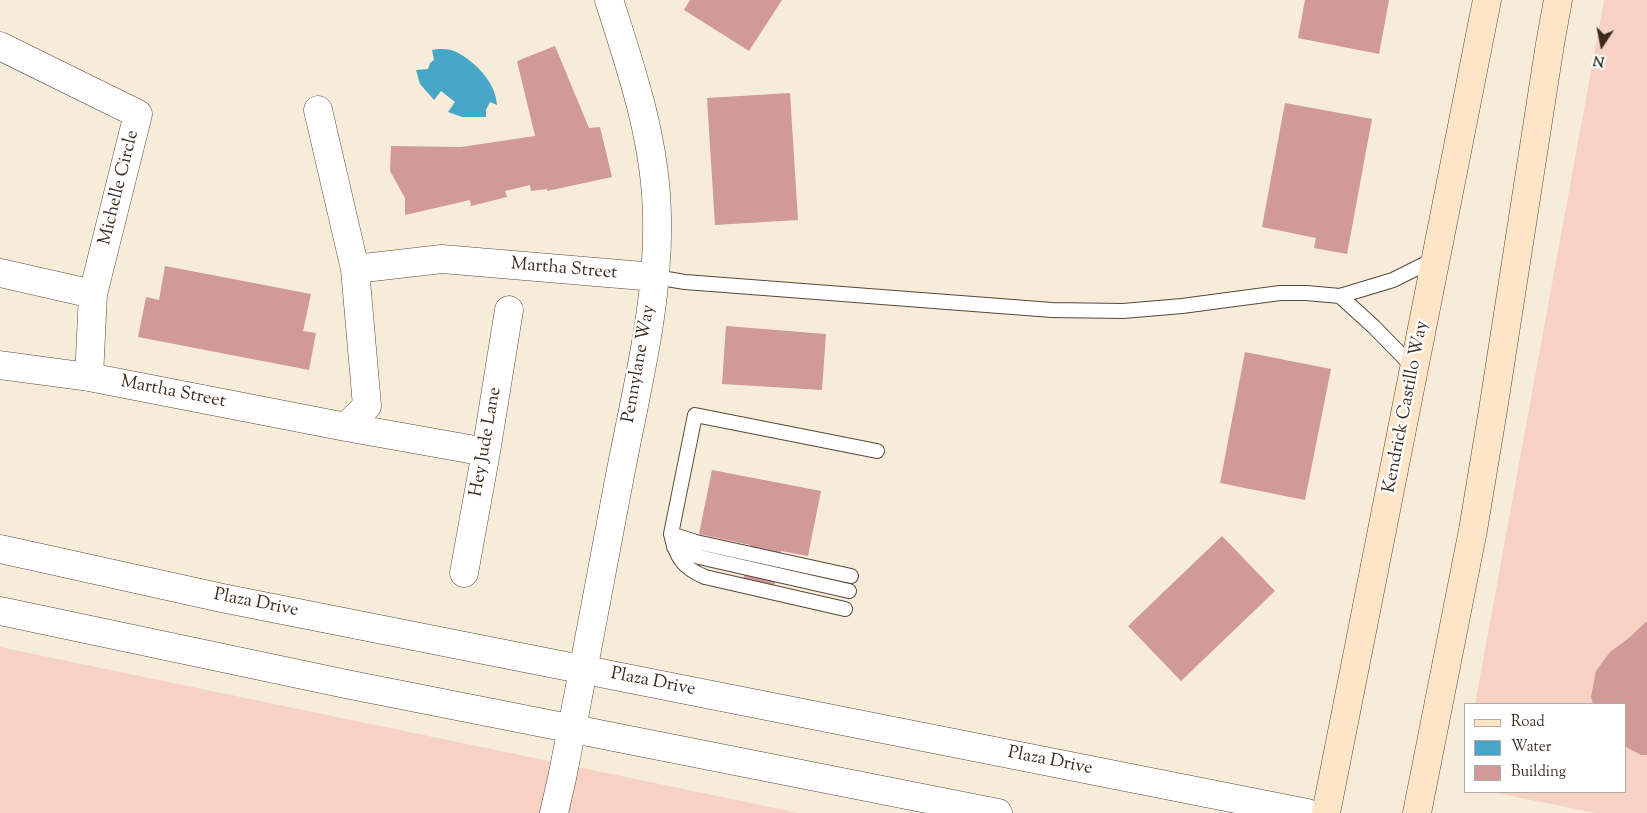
<!DOCTYPE html>
<style>
body{margin:0}
#map{position:relative;width:1647px;height:813px;overflow:hidden;background:#f7ecda;font-family:"Sorts Mill Goudy",serif}
canvas{display:block}
.legend{position:absolute;left:1464px;top:703px;width:162px;height:90px;box-sizing:border-box;background:#fff;border:1px solid #b1aaa5;margin:0;padding:6px 9px;list-style:none;font-size:15px;color:#3b2a1e}
.legend li{display:flex;align-items:center;gap:10px;height:25px}
.legend b{width:25px;border:1px solid #b1aaa5}
.north{position:absolute;left:1577px;top:20px;width:50px;height:50px;-webkit-text-stroke:4px #fff;paint-order:stroke;rotate:191deg;font-size:14px;font-weight:700;line-height:20px;text-align:center;color:#3b2a1e}
.north::after{content:'';display:block;margin:auto;width:18px;height:22px;background:#3b2a1e;clip-path:polygon(50% 0,100% 100%,50% 72%,0 100%)}
</style>
<div id="map">
<canvas width="1647" height="813"></canvas>
<ul class="legend">
<li><b style="height:6px;background:#fde5c5"></b>Road</li>
<li><b style="height:14px;background:#48a6c7"></b>Water</li>
<li><b style="height:14px;background:#d19997"></b>Building</li>
</ul>
<div class="north">N</div>
</div>
<script>
const c = document.querySelector('canvas').getContext('2d');
c.lineJoin = 'round';
function paint(path, color) {
  c.fillStyle = color;
  c.fill(path, 'evenodd');
}
function trace(path, color, width, dash) {
  c.strokeStyle = color;
  c.lineWidth = width;
  c.lineCap = dash ? 'butt' : 'round';
  c.setLineDash(dash || []);
  c.stroke(path);
}
function label(font, color, halo, rows, align = 'center') {
  c.font = font + ' "Sorts Mill Goudy",serif';
  c.lineWidth = 5;
  c.setLineDash([]);
  c.textBaseline = 'middle';
  c.strokeStyle = halo;
  c.fillStyle = color;
  for (const [text, x, y, turn = 0] of rows) {
    c.save();
    c.translate(x, y);
    c.rotate((+turn || 0) * Math.PI / 180);
    c.textAlign = isNaN(turn) ? turn : align;
    if (halo) c.strokeText(text, 0, 0);
    c.fillText(text, 0, 0);
    c.restore();
  }
}
const built = new Path2D(`
 M1604,0H1647V813H1596L1491,792H1626V704H1475Z
 M0,647L799,813H0Z`);
const water = new Path2D(`
 M438,49C443,49 449,49 454,51C474,60 496,82 497,105L490,102L486,110V117H462L448,112L455,102L441,91L434,100L420,84L416,70L428,69L430,63L434,60L432,50Z`);
const building = new Path2D(`
 M690,0H782L749,51L684,10Z
 M1305,0H1389L1379,54L1298,38Z
 M555,46L589,128L600,127L612,177L547,191V189L531,191L530,185L505,191L507,197L471,206L470,200L405,215V198L390,171L391,146L461,147L535,136L517,61Z
 M790,93L798,220L715,225L707,98Z
 M1285,103L1372,119L1347,254L1314,248L1316,238L1262,227Z
 M165,266L311,294L303,331L316,333L309,370L138,337L146,297L159,300Z
 M726,326L826,334L822,390L722,384Z
 M1245,352L1331,369L1305,500L1220,483Z
 M712,470L821,491L808,556L781,551L774,587L743,581L750,545L699,534Z
 M1222,536L1275,591L1181,681L1128,626Z
 M1647,621V755H1641L1626,747V704H1593L1591,697L1596,671L1610,652L1629,638Z`);
const service = new Path2D(`
 M655,277L685,282L1052,310L1123,311L1182,306L1280,293H1306L1340,296L1393,280L1435,259
 M1340,296L1374,327L1415,369
 M671,534L696,542L851,576
 M674,547L699,557L849,591
 M845,609L705,577C683,568 676,557 671,534L695,415L877,451`);
const minor = new Path2D(`
 M0,46L138,114L93,294L89,377
 M318,110L355,269
 M0,273L93,294
 M0,365L89,377L346,427L367,406L355,269L442,259L655,277
 M346,427L486,452
 M464,573L486,452L509,310
 M554,813L562,778C583,674 602,569 622,465C638,383 659,300 657,217C656,142 632,71 609,0`);
const tertiary = new Path2D(`
 M0,549L222,598L1307,813
 M0,611L346,684L998,813`);
const secondary = new Path2D(`
 M1326,813L1487,0
 M1417,813L1473,530L1493,410L1550,44L1558,0`);
const streetNames = [
 ["Michelle Circle",120,188,-76],
 ["Martha Street",564,270,5],
 ["Pennylane Way",640,364,-80],
 ["Martha Street",173,393,11],
 ["Kendrick Castillo Way",1407,407,-79],
 ["Hey Jude Lane",487,442,-80],
 ["Plaza Drive",256,604,11],
 ["Plaza Drive",653,683,11],
 ["Plaza Drive",1050,762,11]
];
paint(built, '#f6d2c4');
paint(water, '#48a6c7');
paint(building, '#d19997');
trace(service, '#57473a', 16);
trace(minor, '#57473a', 29);
trace(tertiary, '#57473a', 29);
trace(secondary, '#57473a', 29);
trace(service, '#fff', 14);
trace(minor, '#fff', 28);
trace(tertiary, '#fff', 28);
trace(secondary, '#fde5c5', 28);
label('18px', '#3b2a1e', '#fff', streetNames);
</script>
